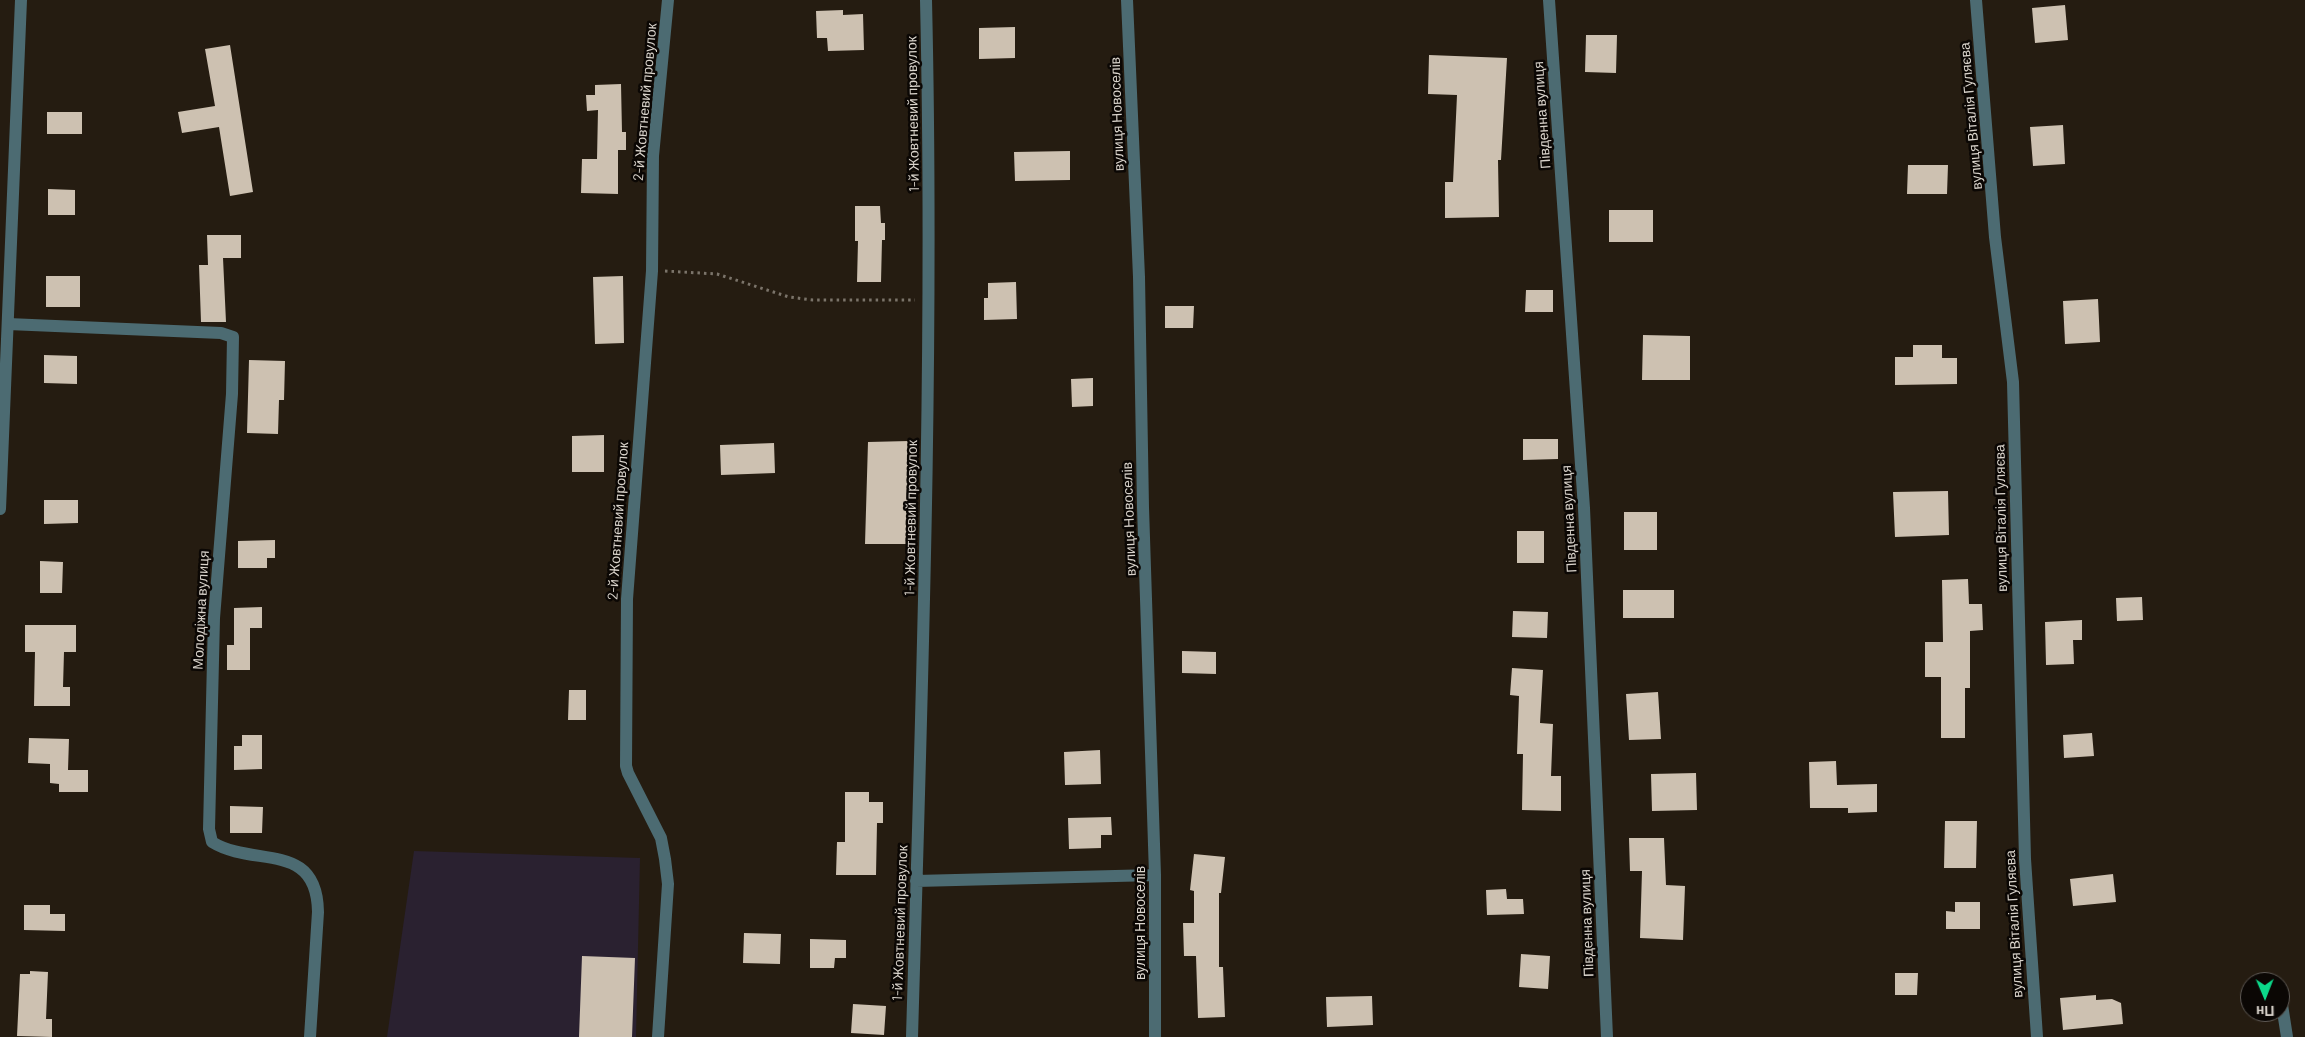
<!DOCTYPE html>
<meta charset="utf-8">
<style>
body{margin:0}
#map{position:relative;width:2305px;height:1037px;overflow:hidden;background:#251c11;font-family:Barlow,sans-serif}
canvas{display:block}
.north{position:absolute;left:2240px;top:972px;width:50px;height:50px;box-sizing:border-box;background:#0b0704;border:1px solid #5e5954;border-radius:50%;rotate:179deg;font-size:14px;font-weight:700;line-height:20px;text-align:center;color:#dad4cc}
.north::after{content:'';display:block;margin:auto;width:18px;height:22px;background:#0cd98a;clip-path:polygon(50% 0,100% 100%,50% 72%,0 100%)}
</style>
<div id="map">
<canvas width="2305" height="1037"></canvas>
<div class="north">Пн</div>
</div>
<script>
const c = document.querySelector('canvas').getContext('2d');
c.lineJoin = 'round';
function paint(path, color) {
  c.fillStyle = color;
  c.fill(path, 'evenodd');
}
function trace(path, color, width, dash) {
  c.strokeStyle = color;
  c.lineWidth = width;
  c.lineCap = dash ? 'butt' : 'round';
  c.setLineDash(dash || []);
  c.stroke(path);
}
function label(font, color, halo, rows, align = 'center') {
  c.font = font + ' Barlow,sans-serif';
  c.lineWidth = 5;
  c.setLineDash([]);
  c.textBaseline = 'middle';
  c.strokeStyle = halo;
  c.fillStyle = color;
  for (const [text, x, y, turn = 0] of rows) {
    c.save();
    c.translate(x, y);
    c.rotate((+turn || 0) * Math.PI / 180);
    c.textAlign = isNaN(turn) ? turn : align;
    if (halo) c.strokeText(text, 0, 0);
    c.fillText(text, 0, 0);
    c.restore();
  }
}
const industrial = new Path2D(`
 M414,851L640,858L636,1037H387Z`);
const building = new Path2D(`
 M2065,5L2068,40L2035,43L2032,8Z
 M843,10V15L863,14L864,50L828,51L827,38H817L816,11Z
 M1015,27V58L979,59V28Z
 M1586,35H1617L1616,73L1585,72Z
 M230,45L253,192L230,196L219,127L182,133L178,112L215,106L205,49Z
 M1429,55L1507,58L1501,160H1498L1499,217L1445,218V182H1453L1457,95L1428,94Z
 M621,84L622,132H626V150H618V194L581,193L582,159H597L598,110L587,111L586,95H595V85Z
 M47,112H82V134H47Z
 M2063,125L2065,164L2033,166L2030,127Z
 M1070,151V180L1015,181L1014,152Z
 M1908,165H1948L1947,194H1907Z
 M48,189L75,190V215H48Z
 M855,206H880L881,223H885V240H882L881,282H857L858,241H855Z
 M1609,210H1653V242H1609Z
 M207,235H241V258H223L226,322H201L199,265H208Z
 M46,276H80V307H46Z
 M623,276L624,343L595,344L593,277Z
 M1016,282L1017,319L984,320V298H988V283Z
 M1526,290H1553V312H1525Z
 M2098,299L2100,342L2065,344L2063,301Z
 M1165,306H1194L1193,328H1165Z
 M1643,335L1690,336V380H1642Z
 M1913,345H1942V358H1957V384L1895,385V357H1913Z
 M44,355L77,356V384L44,383Z
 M249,360L285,361L284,400H279L278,434L247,433Z
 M1093,378V406L1072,407L1071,379Z
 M604,435V472H572V436Z
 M1523,439H1558V459L1523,460Z
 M909,441L908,544H865L868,442Z
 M774,443L775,473L721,475L720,445Z
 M1948,491L1949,535L1895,537L1893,492Z
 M44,500H78V523L44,524Z
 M1624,512H1657V550H1624Z
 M1517,531H1544V563H1517Z
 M275,540V558H267V568H238V541Z
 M40,561L63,562L62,593H40Z
 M1968,579L1969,604H1982L1983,630L1970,631V688H1965V738H1941V677H1925V642H1943L1942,580Z
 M1623,590H1674V618H1623Z
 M2142,597L2143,620L2117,621L2116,598Z
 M262,607V628H250V670H227V645H234V608Z
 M1513,611L1548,612L1547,638L1512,637Z
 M2082,620V640H2073L2074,664L2046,665L2045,622Z
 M25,625H76V652H64L63,687H70V706H34L35,652H25Z
 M1182,651L1216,652V674L1182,673Z
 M1512,668L1543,670L1540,723L1553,724L1551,776H1561V811L1522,810L1523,754H1517L1519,696L1510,695Z
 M569,690H586V720H568Z
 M1658,692L1661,739L1629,740L1626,694Z
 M2092,733L2094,756L2064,758L2063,735Z
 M242,735H262V769L234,770V746H242Z
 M29,738L69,739L68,770H88V792H59V784L50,783V764L28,763Z
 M1100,750L1101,784L1065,785L1064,752Z
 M1836,761L1837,785L1877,784V812L1848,813V808H1810L1809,762Z
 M1696,773L1697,810L1652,811L1651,774Z
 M845,792H869V802H883V823H877L876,875H836L837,842H845Z
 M230,806L263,807L262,833H230Z
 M1111,817L1112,835H1101V848L1069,849L1068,818Z
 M1945,821H1977L1976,868H1944Z
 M1629,838H1664L1666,885L1685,886L1683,940L1640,938L1642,871H1630Z
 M1194,854L1225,857L1221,893H1219V967H1223L1225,1017L1198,1018L1196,956H1184L1183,923H1194V891L1190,890Z
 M2113,874L2116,902L2073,906L2070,879Z
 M1506,889L1507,899H1523L1524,914L1487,915L1486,890Z
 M1955,902H1980V929H1946V911L1955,912Z
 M24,905H50V914H65V931L24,930Z
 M744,933L781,934L780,964L743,963Z
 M810,939L846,940V958H835L834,968H810Z
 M1521,954L1550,956L1548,989L1519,987Z
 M582,956L635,958L632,1037H579Z
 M30,971L48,972L46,1019H52V1037L17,1036L20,974H30Z
 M1895,973H1918L1917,995H1895Z
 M2096,995V1000L2112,999L2121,1003L2123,1024L2063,1030L2060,998Z
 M1372,996L1373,1025L1327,1027L1326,997Z
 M853,1004L886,1006L884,1035L851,1033Z`);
const path = new Path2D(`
 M665,271L717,274L789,297L813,300H915`);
const minor = new Path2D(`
 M1127,0L1139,277L1143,507L1155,875V1037
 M1549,0L1584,508L1607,1037
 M1976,0L1995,237L2013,382L2025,859L2037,1037
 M8,324L221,333L233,337L232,394L214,618L209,829L212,842C254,868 317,840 318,912L310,1037
 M0,509L21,0
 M916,881L1155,875
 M2280,992L2287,1037
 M658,1037L668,884L665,859L661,838L628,773L626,766L627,599L652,271L653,156L668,0
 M912,1037C922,691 934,346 926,0`);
const streetNames = [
 ["2-й Жовтневий провулок",645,102,-85],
 ["1-й Жовтневий провулок",913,114,-91],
 ["вулиця Новоселів",1117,114,-92],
 ["Південна вулиця",1542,115,-94],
 ["вулиця Віталія Гуляєва",1971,116,-95],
 ["1-й Жовтневий провулок",911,518,-89],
 ["вулиця Віталія Гуляєва",2001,518,-91],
 ["вулиця Новоселів",1129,519,-92],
 ["Південна вулиця",1569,519,-93],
 ["2-й Жовтневий провулок",618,521,-86],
 ["Молодіжна вулиця",201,610,-87],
 ["1-й Жовтневий провулок",900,923,-88],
 ["вулиця Новоселів",1140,923,-90],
 ["Південна вулиця",1587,923,-92],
 ["вулиця Віталія Гуляєва",2014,924,-93]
];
paint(industrial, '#2a2130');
paint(building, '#cdc1b1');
trace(path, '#7b746a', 3, [2.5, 4]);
trace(minor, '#4c6b72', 12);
label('14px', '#dad4cc', '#0b0704', streetNames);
</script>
